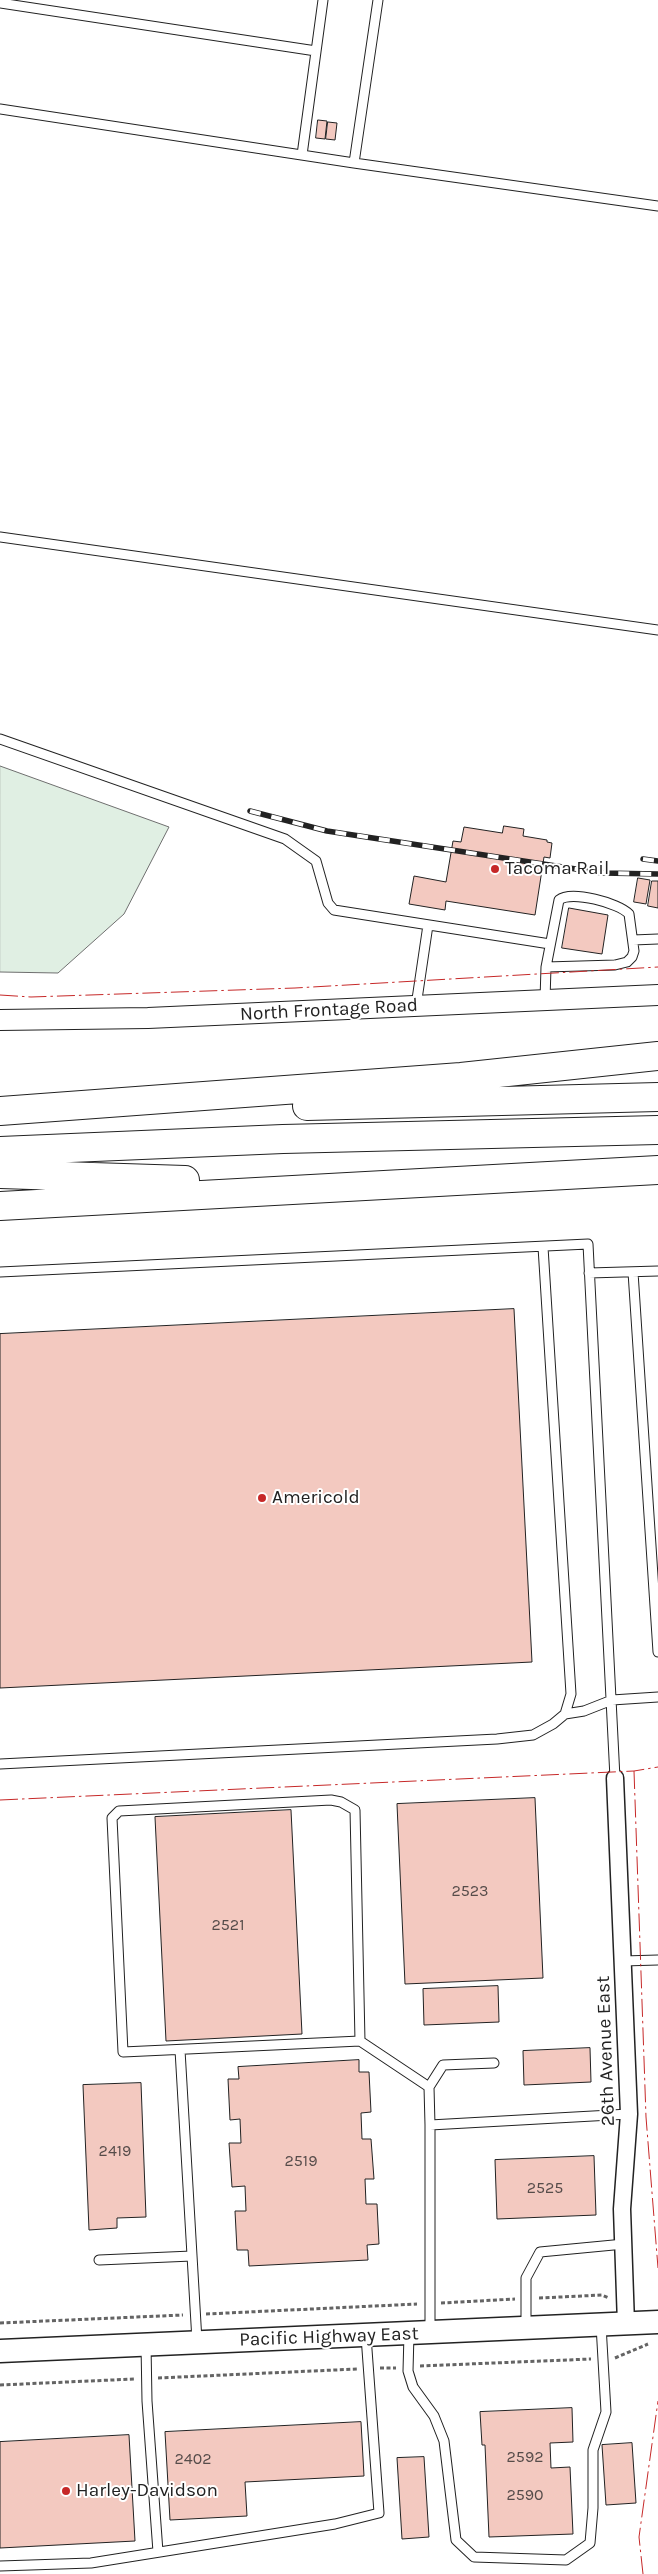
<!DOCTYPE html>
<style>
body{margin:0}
canvas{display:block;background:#fff}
</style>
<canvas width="658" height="2574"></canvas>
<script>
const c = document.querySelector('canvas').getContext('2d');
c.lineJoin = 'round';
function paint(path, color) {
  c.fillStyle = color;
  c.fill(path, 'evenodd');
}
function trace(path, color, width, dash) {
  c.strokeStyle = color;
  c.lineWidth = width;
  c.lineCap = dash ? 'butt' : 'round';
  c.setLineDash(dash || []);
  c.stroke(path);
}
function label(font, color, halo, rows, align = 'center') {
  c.font = font + ' Karla,sans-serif';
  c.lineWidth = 4;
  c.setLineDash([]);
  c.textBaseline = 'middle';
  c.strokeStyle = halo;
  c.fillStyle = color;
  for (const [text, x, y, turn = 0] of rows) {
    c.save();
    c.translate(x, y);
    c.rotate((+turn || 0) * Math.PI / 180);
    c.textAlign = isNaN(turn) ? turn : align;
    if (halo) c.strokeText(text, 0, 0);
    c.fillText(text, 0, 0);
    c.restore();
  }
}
const green = new Path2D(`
 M0,766L169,827L124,914L58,973L0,972Z`);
const building = new Path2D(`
 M318,120L327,121L325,139L316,138Z
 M328,122L337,123L335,140L326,139Z
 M504,826L524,829L523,836L547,840V842L552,843L550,858L544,857L535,915L446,901L445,910L409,904L414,876L446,882L453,841L461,842L464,827L502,833Z
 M638,878L650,880L646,904L634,902Z
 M652,881H658V908L648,906Z
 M569,908L608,915L602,954L562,948Z
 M514,1309L532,1662L0,1688V1334Z
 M535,1798L543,1978L405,1984L397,1804Z
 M291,1810L302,2034L166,2041L155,1817Z
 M498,1986L499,2022L424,2025L423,1989Z
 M590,2048L591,2082L524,2085L523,2051Z
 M359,2060V2072H369L371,2112L361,2113L362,2139H371L374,2179H365L366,2204H377L379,2244L367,2245L368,2260L249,2266L248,2250H237L235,2211H246L245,2186L232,2187L229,2143H241L240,2119L230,2120L228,2079H239L238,2067Z
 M141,2083L146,2217L117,2218V2228L89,2230L83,2085Z
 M594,2156L596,2215L497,2219L495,2160Z
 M572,2408L573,2442L550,2443L551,2468L570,2467L573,2534L489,2537L485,2445H482L480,2412Z
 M361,2422L364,2476L245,2482L247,2516L170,2520L165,2432Z
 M129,2435L135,2541L0,2548V2442Z
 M632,2443L636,2503L606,2505L602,2445Z
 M424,2457L429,2537L402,2539L397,2458Z`);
const path = new Path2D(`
 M539,2298L602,2295L609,2298
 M441,2303L515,2299
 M206,2314L417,2304
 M0,2323L183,2315
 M615,2358L648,2344
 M420,2366L591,2359
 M380,2368H396
 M158,2378L357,2369
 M0,2385L134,2379`);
const service = new Path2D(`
 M0,3L316,51
 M0,109L354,163L658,206
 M302,155L323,0
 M354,163L378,0
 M0,537L658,630
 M0,739L285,839L316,861L328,903L334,910L550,944
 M633,940L658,939
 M545,1000L546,967L559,900C571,890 619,903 629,914L634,951L632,957L627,962L615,965L546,967
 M416,1006L428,925
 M0,1272L588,1244L615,1778
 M633,1272L658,1652
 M589,1273L658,1271
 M565,1714L584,1711L612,1700L658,1697
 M0,1764L497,1739L533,1735L553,1724L565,1714L571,1694L543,1247
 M331,1800L341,1802L355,1810L360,2041L123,2052L112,1818L119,1811Z
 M623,1961L658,1960
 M360,2041L429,2087L430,2125
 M180,2050L197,2341
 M429,2087L443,2065L494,2063
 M99,2260L192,2256
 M526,2327V2278L540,2252L624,2244
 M430,2332V2125L629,2114
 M409,2334L408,2371L413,2387L434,2416L444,2441L456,2540L474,2557L566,2560L590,2543L593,2508V2450L606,2412L601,2325
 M146,2345L147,2401L158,2552
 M0,2566L91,2563L335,2524L379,2513L366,2336`);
const minor = new Path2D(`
 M615,1778L629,2114L622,2209L626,2324`);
const tertiary = new Path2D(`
 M0,1020L148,1018L658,995`);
const secondary = new Path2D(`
 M0,2351L658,2322`);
const trunk = new Path2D(`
 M307,1106L658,1097
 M0,1111L461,1077L658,1056
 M0,1151L283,1139L658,1130
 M0,1174L185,1180
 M0,1206L658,1170`);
const rail = new Path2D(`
 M250,811L327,831L602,873L658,874
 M643,859L658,861`);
const power = new Path2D(`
 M0,995L31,997L295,988L658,967
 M634,1771L646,2117L658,2268
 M0,1800L634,1771L658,1767
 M643,2574L639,2537L658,2401`);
const markers = [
 [495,869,5,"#c62828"],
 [262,1498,5,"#c62828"],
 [66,2491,5,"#c62828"]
];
const numberNames = [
 ["2523",470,1891],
 ["2521",228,1925],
 ["2419",115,2151],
 ["2519",301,2161],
 ["2525",545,2188],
 ["2592",525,2457],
 ["2402",193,2459],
 ["2590",525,2495]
];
const poiNames = [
 ["Tacoma Rail",505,869],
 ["Americold",272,1498],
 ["Harley-Davidson",76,2491]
];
const streetNames = [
 ["North Frontage Road",329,1010,-3],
 ["26th Avenue East",606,2051,-92],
 ["Pacific Highway East",329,2337,-2]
];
paint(green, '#e0efe3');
trace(green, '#6f6f6f', 1);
paint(building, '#f3c9c0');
trace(building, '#222', 1);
trace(service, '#222', 11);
trace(minor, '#222', 19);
trace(tertiary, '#222', 22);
trace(secondary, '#222', 25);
trace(trunk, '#222', 30);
trace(path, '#646464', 3, [4, 2.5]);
trace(service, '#fff', 9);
trace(minor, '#fff', 16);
trace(tertiary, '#fff', 20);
trace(secondary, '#fff', 22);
trace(trunk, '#fff', 28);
trace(rail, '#222', 5.5);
trace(rail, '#fff', 4, [11]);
trace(power, '#c62828', 1, [18, 4, 2.5, 4]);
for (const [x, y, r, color] of markers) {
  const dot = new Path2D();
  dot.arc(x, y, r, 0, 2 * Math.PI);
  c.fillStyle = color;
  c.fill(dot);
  trace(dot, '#fff', 2);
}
label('16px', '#564c4a', null, numberNames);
label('19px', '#222', '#fff', poiNames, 'left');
label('19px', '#222', '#fff', streetNames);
</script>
